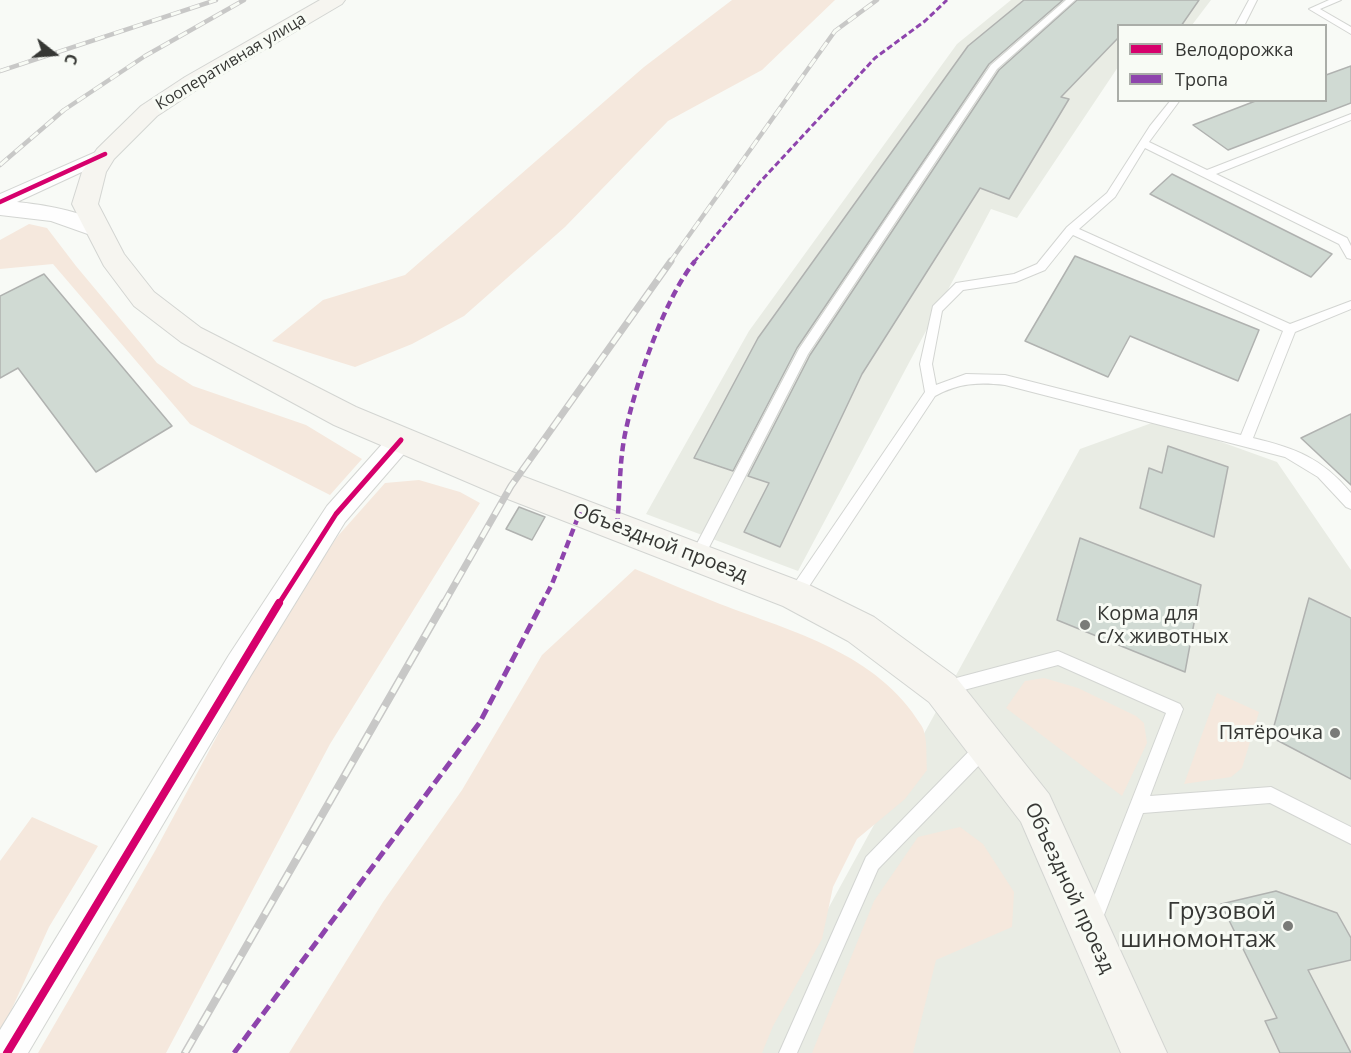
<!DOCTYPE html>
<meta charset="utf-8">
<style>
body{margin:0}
#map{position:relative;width:1351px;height:1053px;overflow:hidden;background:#f8faf6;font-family:"Open Sans",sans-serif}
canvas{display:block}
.legend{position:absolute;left:1117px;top:24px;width:210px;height:78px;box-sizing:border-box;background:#f8fbf5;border:2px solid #aaada8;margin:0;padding:8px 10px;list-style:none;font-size:18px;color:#363734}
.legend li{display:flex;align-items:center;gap:12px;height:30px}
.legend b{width:30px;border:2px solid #aaada8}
.north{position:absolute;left:24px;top:24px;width:60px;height:60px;-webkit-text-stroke:4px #f8fbf5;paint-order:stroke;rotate:107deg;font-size:16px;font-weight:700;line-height:24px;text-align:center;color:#363734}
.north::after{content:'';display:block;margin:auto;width:21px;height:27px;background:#363734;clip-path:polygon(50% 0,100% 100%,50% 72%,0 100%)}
</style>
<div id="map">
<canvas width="1351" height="1053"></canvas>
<ul class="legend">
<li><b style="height:8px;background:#d6006c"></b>Велодорожка</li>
<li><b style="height:8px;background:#8e44ad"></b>Тропа</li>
</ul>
<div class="north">С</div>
</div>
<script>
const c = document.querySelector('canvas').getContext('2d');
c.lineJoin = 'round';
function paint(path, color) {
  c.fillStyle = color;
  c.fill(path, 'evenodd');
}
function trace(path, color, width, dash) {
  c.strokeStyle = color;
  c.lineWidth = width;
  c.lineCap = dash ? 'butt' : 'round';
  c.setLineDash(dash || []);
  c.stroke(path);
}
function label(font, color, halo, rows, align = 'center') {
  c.font = font + ' "Open Sans",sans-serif';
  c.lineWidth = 6;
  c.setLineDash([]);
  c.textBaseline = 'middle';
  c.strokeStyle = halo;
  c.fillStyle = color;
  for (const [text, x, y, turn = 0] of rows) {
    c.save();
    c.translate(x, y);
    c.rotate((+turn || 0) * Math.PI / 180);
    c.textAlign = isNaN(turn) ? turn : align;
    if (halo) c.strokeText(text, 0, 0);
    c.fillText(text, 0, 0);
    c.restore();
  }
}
const built = new Path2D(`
 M1011,0H1211L1192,25L1118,26V67L1017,218L991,209L798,571L646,514L749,331L957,44Z
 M1160,420L1277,462L1351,570V1053H749L1080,449Z`);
const green = new Path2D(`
 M732,0H835L762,70L668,121L565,227L464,316L412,344L355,367L272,341L323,300L405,275L644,67Z
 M29,224L47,228L76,266L157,363L193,386L306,425L362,459L330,495L190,424L53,264L0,269V240Z
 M419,480L460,492L480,503L330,744L166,1053H38L155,851L265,647L337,537L385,483Z
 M635,569C664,581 692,593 720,604C793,632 877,653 921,725C928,735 926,757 927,770L905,799L857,839L833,887L822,939L773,1026L762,1053H289L383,902L462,790L542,655Z
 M1044,678L1078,688L1136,716L1144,723L1147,743L1122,796L1006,708L1025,681Z
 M1217,693L1259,712L1242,768L1231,777L1184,784Z
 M32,817L98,846L49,927L0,1035V861Z
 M960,827L983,844L1014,892L1012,927L936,960L913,1053H812L874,901L918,837Z`);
const building = new Path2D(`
 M1024,0H1063L989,64L797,348L733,471L694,458L758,338L968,46Z
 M1077,0H1199L1181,26H1119V37L1061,97L1069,99L1009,199L980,188L862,374L780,547L744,532L769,483L748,476L810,355L999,70Z
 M1351,66V103L1228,150L1193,125L1258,100H1326V75Z
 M1172,174L1332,254L1311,277L1150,194Z
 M1075,256L1259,330L1238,381L1130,336L1108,377L1025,341Z
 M44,274L172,426L96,472L18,368L0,378V296Z
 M1351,414V485L1301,438Z
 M1168,446L1228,467L1214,537L1140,508L1149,468L1162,473Z
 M519,507L545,517L532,540L506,529Z
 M1080,538L1201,585L1185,672L1057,620Z
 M1309,598L1351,618V779L1271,737Z
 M1276,891L1337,913L1351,938V960L1308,970L1351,1053H1280L1265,1021L1277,1018L1221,904Z`);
const service = new Path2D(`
 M1066,0H1075L997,69L916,191L808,354L702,561L697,563L692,561L690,557L692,553L799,349L908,187L991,65Z
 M1249,0H1257L1244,26H1235Z
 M1329,0H1341L1320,9L1351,27V34L1309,9Z
 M1171,100H1180L1149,142L1207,170L1351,114V120L1216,174L1347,238L1351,246V259L1347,258L1339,244L1145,148L1115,197L1079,229L1290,324L1351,301V309L1295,332L1253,438C1295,448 1322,458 1351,493V509L1346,507L1318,477L1285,457L1005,385C978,382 959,383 935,396L800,600L795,601L790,600L788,595L790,590L925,392L920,364L933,306L956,283L1014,274L1037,264L1067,227L1107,193L1150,126ZM1073,235L1283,331L1241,435L1005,375L966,374L936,385L932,364L942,311L963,290L1016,282L1045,270Z
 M1058,651L1180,704L1183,709L1150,796L1271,787L1351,827V844L1270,803L1143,813L1099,928L1093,931L1087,928L1084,922L1166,713L1058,665L945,695L940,693L937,688L940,683L945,681Z
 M985,739L991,741L993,747L991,753L878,869L797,1053H779L866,857L979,741Z`);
const minor = new Path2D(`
 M105,148L112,150L115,154L112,158L17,202C38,204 99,213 110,231L106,236L99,238L51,221L0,215V194Z
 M401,430L410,433L414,440L410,447L345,522L251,675L28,1053H0V1030L229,655L327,506L392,433Z`);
const secondary = new Path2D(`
 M320,0H345L342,4L201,87L157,116L114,159L106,172L98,204L124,254L154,292L201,328L356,407L522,476L807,584L874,617L955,676L1049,794L1167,1053H1121L1021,822L929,702L848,641L783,606L500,496L334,425L181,342L134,306L104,266L72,204L82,172L97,149L141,106L185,77Z`);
const railFar2 = new Path2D(`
 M0,71L216,0
 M0,165L64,110L145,56L244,0
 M670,262L835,31L877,0`);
const railFar1 = new Path2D(`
 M443,605L511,486L671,261`);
const rail = new Path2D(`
 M185,1053L444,603`);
const quietFar2 = new Path2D(`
 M694,262L760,182L875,58L925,21L947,0`);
const quietFar1 = new Path2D(`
 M617,526C620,496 619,464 625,434C635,385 664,299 695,261
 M541,605L552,584L580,512`);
const quiet = new Path2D(`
 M234,1053L480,722L542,603`);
const cyclewayFar2 = new Path2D(`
 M0,202L105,154`);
const cyclewayFar1 = new Path2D(`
 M278,605L336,514L401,440`);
const cycleway = new Path2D(`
 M7,1053L279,603`);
const markers = [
 [1085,625,6,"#7a7b78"],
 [1335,733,6,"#7a7b78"],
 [1288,926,6,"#7a7b78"]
];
const farStreetnames = [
 ["Кооперативная улица",231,62,-31]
];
const streetNames = [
 ["Объездной проезд",660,543,21],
 ["Объездной проезд",1069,888,65]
];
const poiNames = [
 ["Корма для",1097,614],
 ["с/х животных",1097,637],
 ["Пятёрочка",1323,733,"right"]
];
const nearPoinames = [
 ["Грузовой",1276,912],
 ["шиномонтаж",1276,940]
];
paint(built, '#e9ece4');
paint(green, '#f5e8dd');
paint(building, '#d0dad3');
trace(building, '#b0b2b0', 1.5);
trace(service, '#d3d5d2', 2);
trace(minor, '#d3d5d2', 2);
trace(secondary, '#d3d5d2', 2);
paint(service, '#fefefe');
paint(minor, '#fefefe');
paint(secondary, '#f6f5f0');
trace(railFar2, '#c8c8c7', 4.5);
trace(railFar1, '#c8c8c7', 7);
trace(rail, '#c8c8c7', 8);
trace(railFar2, '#f8fbf5', 3, [10]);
trace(railFar1, '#f8fbf5', 4.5, [13]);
trace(rail, '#f8fbf5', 5, [16]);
trace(quietFar2, '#8e44ad', 3, [6, 3]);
trace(quietFar1, '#8e44ad', 4.5, [8, 4.5]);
trace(quiet, '#8e44ad', 5, [11, 5]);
trace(cyclewayFar2, '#d6006c', 4.5);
trace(cyclewayFar1, '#d6006c', 5);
trace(cycleway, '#d6006c', 8);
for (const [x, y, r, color] of markers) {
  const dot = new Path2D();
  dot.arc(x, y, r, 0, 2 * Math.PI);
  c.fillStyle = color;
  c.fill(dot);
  trace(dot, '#f8fbf5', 2);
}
label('16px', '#363734', '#f8fbf5', farStreetnames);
label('20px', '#363734', '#f8fbf5', streetNames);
label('20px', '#363734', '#f8fbf5', poiNames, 'left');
label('24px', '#363734', '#f8fbf5', nearPoinames, 'right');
</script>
